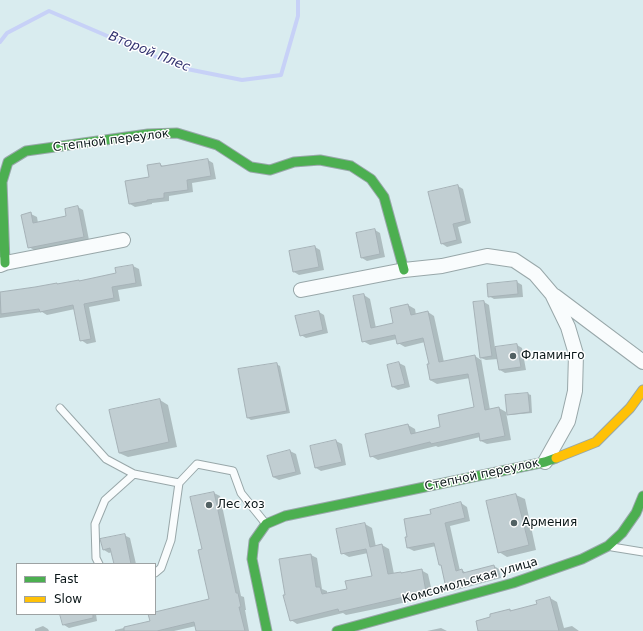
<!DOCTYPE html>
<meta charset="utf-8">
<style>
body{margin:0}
#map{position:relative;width:643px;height:631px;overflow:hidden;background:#d9ecef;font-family:"DejaVu Sans",sans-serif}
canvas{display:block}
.legend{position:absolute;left:16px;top:563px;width:140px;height:52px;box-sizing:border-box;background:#fff;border:1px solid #9da2a3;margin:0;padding:5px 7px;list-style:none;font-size:12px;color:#0a1618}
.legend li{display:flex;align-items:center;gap:8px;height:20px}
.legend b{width:20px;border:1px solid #9da2a3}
</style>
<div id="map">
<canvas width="643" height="631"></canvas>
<ul class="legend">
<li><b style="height:5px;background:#4caf50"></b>Fast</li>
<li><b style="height:5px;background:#ffc107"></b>Slow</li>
</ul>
</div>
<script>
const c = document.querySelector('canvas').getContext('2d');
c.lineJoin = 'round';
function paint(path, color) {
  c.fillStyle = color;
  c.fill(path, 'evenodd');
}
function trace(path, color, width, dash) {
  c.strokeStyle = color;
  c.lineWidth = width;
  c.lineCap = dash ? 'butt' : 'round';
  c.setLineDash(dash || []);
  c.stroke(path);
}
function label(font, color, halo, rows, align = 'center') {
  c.font = font + ' "DejaVu Sans",sans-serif';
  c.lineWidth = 3;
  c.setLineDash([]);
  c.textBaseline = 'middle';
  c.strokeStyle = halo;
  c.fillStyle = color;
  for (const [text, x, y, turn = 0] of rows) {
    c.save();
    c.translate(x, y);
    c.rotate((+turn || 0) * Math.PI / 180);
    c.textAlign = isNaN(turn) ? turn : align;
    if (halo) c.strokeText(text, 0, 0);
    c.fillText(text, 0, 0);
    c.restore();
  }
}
const shadow = new Path2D(`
 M208,160L213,163L216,179L192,183L193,192L169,196V201L152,203V204L135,207L130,204L160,164L164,167Z
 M458,186L463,189L471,223L458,227L462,243L447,247L441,243Z
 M78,207L83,210L89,240L34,250L29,247L22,215L31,214L37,217L38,223L68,217Z
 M375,230L380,233L385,257L367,261L362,258Z
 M315,247L320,250L324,270L299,275L294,272Z
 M133,266L139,269L142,286L118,290L120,301L89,307L96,342L87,344L81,340L75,309L47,315L42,312L0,318V293L59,285L117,274Z
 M517,282L522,285L523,297L494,299L489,296Z
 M364,295L370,299L376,328L395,324L408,305L415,309L416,315L428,312L434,316L444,362L475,356L481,360L474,303L484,302L489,305L495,348L517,345L522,348L526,370L505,373L500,370L498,359L486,360L481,358L490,410L499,408L506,412L511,440L487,444L481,441L480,437L438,447L436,446L378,460L371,456L408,425L415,429L416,434L442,428L475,408L470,378L437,384L430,380V364L425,342L405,347L398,343L397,339L370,345L363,341Z
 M319,312L324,315L328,333L306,338L301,335Z
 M399,363L405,366L410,387L398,390L393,387Z
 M276,364L280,366L290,413L251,420L248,418Z
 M528,394L531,395L532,413L510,415L508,414L506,396Z
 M160,400L168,405L177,447L128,457L119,453Z
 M336,441L342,444L346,465L321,471L316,468Z
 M290,451L296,454L301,474L279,480L273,477L268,456Z
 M214,493L220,496L241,596L244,597L246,610H245L249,631H197L196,626L174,631H115V630L151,622L152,614H155V613L211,600L203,550Z
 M516,495L525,499L536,550L507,557L499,552L487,502Z
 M461,503L467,507L470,521L450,526L460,571L462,570L466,573L494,566L499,569L501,578L453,591L447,588L436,546L414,551L408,548L433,515Z
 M365,524L372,528L376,547L382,545L389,549L394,574L400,573L403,574L421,570L428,574L433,596L380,608L346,615L343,613L297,624L291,620L311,555L317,558L322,589L327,591V594L348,590L374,577L368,553L349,557L342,553Z
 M124,535L130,538L136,564H115L112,552L109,553L104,550Z
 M550,598L557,602L564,628L572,626L579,631H479L510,610L512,612L538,605Z
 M61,614H96L97,621L69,628L64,625Z
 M43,626L48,629L49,631H35V629Z
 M441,628L447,631H427Z`);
const stream = new Path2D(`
 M0,42L7,33L49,11L182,68L242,80L281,75L298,16V0`);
const building = new Path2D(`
 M208,159L211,176L187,180L188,190L164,193V198L147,200V201L129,204L125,181L149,177L147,165L160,163L161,166Z
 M458,185L466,221L453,224L457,240L441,244L428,192Z
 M78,206L84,237L28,248L21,215L31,212L33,223L66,216L65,209Z
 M375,229L380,254L361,258L356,233Z
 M315,246L319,267L293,272L289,251Z
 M133,265L136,283L112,287L114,298L84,304L91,339L80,341L73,305L40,312L39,309L1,314L0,292L35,287L57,283V284L79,280V281L116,273L115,268Z
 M517,281L518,294L488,297L487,284Z
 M364,294L371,328L393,323L390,308L408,304L411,315L428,311L439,362L475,355L485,410L499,407L505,436L480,441L479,433L431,444L430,442L370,457L365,434L408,424L411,434L440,427L438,415L474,407L468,374L430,380L427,364H429L423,338L397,344L395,335L362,342L353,296Z
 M484,301L492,356L480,358L473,302Z
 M319,311L323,330L300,336L295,316Z
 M517,344L521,367L499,370L495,347Z
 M399,362L405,384L392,387L387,365Z
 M277,363L287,411L247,418L238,369Z
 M528,393L530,412L507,415L505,395Z
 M160,399L169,442L119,453L109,410Z
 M336,440L342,462L315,468L310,446Z
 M290,450L296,472L273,477L267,456Z
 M214,492L236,593H238L241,607H239L245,631H196L194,622L157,631H124V627L150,621L148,614H155V612L209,599L198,550L202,549L190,497Z
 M516,494L529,545L498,553L486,501Z
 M461,502L465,518L445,523L456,571L462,569L463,573L494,565L496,575L446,588L441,565H439L434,543L407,548L405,537H407L404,519L431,514L430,510Z
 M365,523L370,547L382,544L388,574L401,572V573L422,569L426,592L339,612L338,609L290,621L283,595H285L279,559L311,554L316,587H320L322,594L347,589L345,581L372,576L366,549L341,554L336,529Z
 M125,534L131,564H114L110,548L103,550L100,539Z
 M550,597L559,631H478L476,621L490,617V614L510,609V611L537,604L536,601Z
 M60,614H93V618L63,625Z`);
const lane = new Path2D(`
 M60,408L106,459L134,474L179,483
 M612,547L643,552
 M99,564L96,558L95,524L105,500L134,474
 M155,573L161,568L171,540L179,483L197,464L233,471L241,493L266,524`);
const street = new Path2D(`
 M0,265L5,263L123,240
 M301,290L404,270L442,266L487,256L514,260L535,274L552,294L568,327L576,354L575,391L568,421L545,462
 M555,296L643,362`);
const fast = new Path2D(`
 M5,263L2,182L8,162L26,151L148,134L177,133L217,145L251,167L270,170L294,162L320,160L351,166L371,179L384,197L404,270
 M267,631L252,559L254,541L266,524L285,516L545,462L556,458
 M337,631L513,583L582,559L608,546L622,533L636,513L643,496`);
const slow = new Path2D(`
 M556,458L596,442L630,408L643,390`);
const markers = [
 [513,356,4,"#526163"],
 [209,505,4,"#526163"],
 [514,523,4,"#526163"]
];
const streetNames = [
 ["Степной переулок",111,141,-7],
 ["Степной переулок",482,475,-12],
 ["Комсомольская улица",470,581,-16]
];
const poiNames = [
 ["Фламинго",521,356],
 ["Лес хоз",217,505],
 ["Армения",522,523]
];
const waterNames = [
 ["Второй Плес",149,52,22]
];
paint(shadow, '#0003');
trace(stream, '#c7d1f7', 4);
paint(building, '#c1ced2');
trace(building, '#a6b2b7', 1);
trace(lane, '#98a7a9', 9);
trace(street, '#98a7a9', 16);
trace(fast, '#98a7a9', 11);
trace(slow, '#98a7a9', 11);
trace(lane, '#f9fcfd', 7);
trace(street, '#f9fcfd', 14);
trace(fast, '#4caf50', 9);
trace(slow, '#ffc107', 9);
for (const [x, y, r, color] of markers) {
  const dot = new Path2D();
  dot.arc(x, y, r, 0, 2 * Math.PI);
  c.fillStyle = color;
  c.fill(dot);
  trace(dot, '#fff', 1.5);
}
label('12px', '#0a1618', '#fff', streetNames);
label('12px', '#0a1618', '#fff', poiNames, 'left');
label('italic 13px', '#31316f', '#fff', waterNames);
</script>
